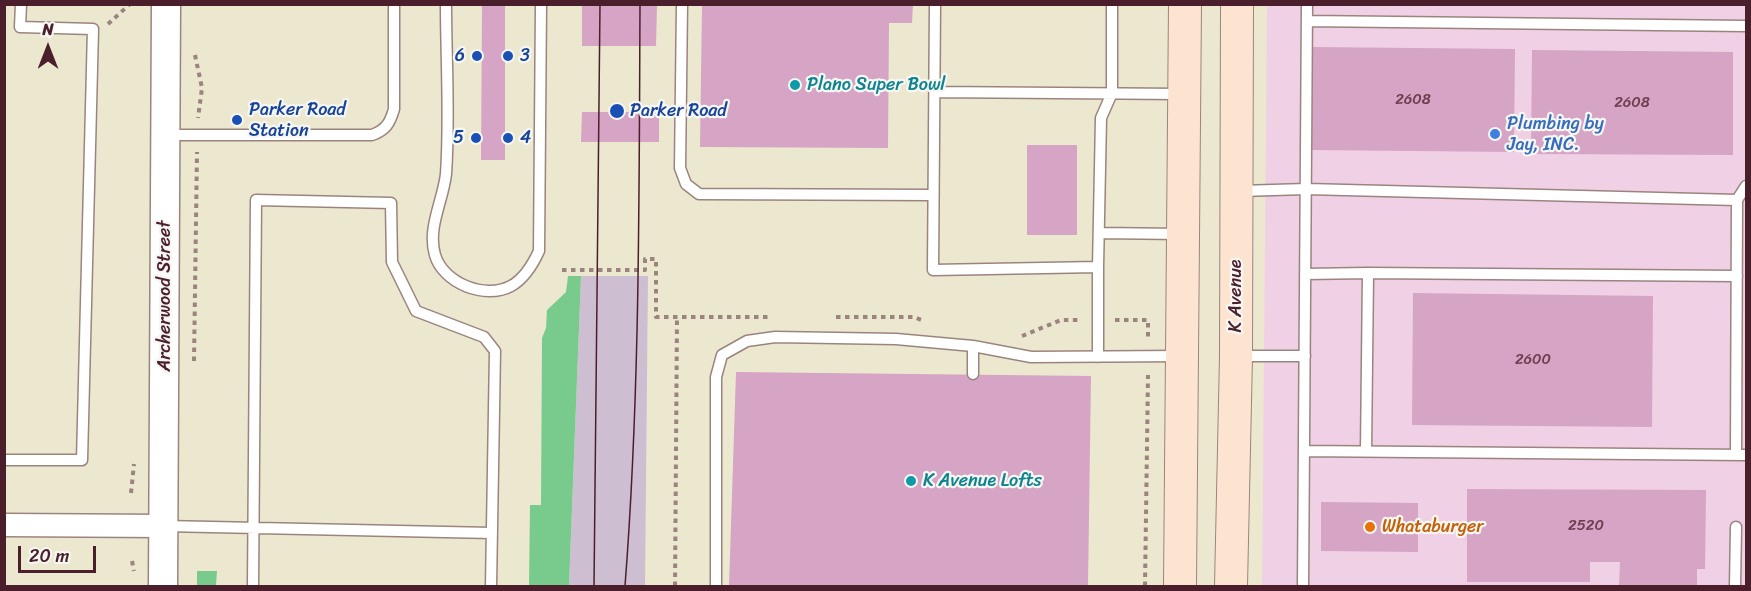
<!DOCTYPE html>
<style>
body{margin:0}
#map{position:relative;width:1751px;height:591px;overflow:hidden;background:#ece8d0;font-family:Sriracha,sans-serif}
canvas{display:block}
.frame{position:absolute;inset:0;border:6px solid #4a1f2b;pointer-events:none}
.north{position:absolute;left:18px;top:18px;width:60px;height:60px;-webkit-text-stroke:4px #f6f6f2;paint-order:stroke;rotate:0deg;font-size:16px;font-weight:700;line-height:24px;text-align:center;color:#4a1f2b}
.north::after{content:'';display:block;margin:auto;width:21px;height:27px;background:#4a1f2b;clip-path:polygon(50% 0,100% 100%,50% 72%,0 100%)}
.scale{position:absolute;left:18px;top:546px;width:78px;height:27px;box-sizing:border-box;border:3px solid #4a1f2b;border-top:0;padding-left:8px;font-size:18px;line-height:21px;white-space:nowrap;color:#4a1f2b;-webkit-text-stroke:4px #f6f6f2;paint-order:stroke}
</style>
<div id="map">
<canvas width="1751" height="591"></canvas>
<div class="frame"></div>
<div class="north">N</div>
<div class="scale">20 m</div>
</div>
<script>
const c = document.querySelector('canvas').getContext('2d');
c.lineJoin = 'round';
function paint(path, color) {
  c.fillStyle = color;
  c.fill(path, 'evenodd');
}
function trace(path, color, width, dash) {
  c.strokeStyle = color;
  c.lineWidth = width;
  c.lineCap = dash ? 'butt' : 'round';
  c.setLineDash(dash || []);
  c.stroke(path);
}
function label(font, color, halo, rows, align = 'center') {
  c.font = font + ' Sriracha,sans-serif';
  c.lineWidth = 4.5;
  c.setLineDash([]);
  c.textBaseline = 'middle';
  c.strokeStyle = halo;
  c.fillStyle = color;
  for (const [text, x, y, turn = 0] of rows) {
    c.save();
    c.translate(x, y);
    c.rotate((+turn || 0) * Math.PI / 180);
    c.textAlign = isNaN(turn) ? turn : align;
    if (halo) c.strokeText(text, 0, 0);
    c.fillText(text, 0, 0);
    c.restore();
  }
}
const built = new Path2D(`
 M1267,5H1746V586H1262Z`);
const industrial = new Path2D(`
 M581,276H648L645,586H569Z`);
const green = new Path2D(`
 M568,276H581L569,586H529L530,505H541L542,338L546,328L547,310L566,292Z
 M197,571H217L216,586H197Z`);
const building = new Path2D(`
 M482,4H505V160H481Z
 M702,4H913L912,23H889L888,148L700,147Z
 M582,5H657L656,46H582Z
 M1312,47L1515,49L1514,152L1311,150Z
 M1532,50L1733,52V155L1531,154Z
 M582,112H659V142H581Z
 M1027,145H1077V235H1027Z
 M1413,293L1653,296L1652,427L1412,425Z
 M736,372L1091,376L1088,586H729Z
 M1467,489L1706,490L1705,569H1697V586H1619L1620,562H1590V582H1467Z
 M1321,502L1418,503V552L1321,551Z`);
const path = new Path2D(`
 M108,24L130,4
 M195,55L202,88L198,118
 M562,270H645V259H656V317H772
 M836,317H914L924,321
 M1115,320H1148V340
 M1022,336L1061,320H1080
 M194,361L197,152
 M131,493L134,464
 M132,561L134,571
 M675,586L677,317
 M1145,586L1148,375`);
const service = new Path2D(`
 M446,4C446,60 450,118 446,174C443,201 427,228 435,255C443,283 485,300 511,286C524,279 533,264 539,251L541,4
 M682,4L680,168L686,184L699,194L933,195
 M935,4L933,270L1098,267L1101,118L1112,93V4
 M1307,21L1746,26
 M935,92L1181,94
 M166,135H372C386,130 390,123 394,109V4
 M1240,191L1306,189L1737,200
 M1100,233L1181,234
 M1305,274L1368,273
 M973,346V374
 M1239,356H1305
 M1098,357V267
 M1304,451L1746,455
 M1366,451L1368,273L1737,276
 M1736,455L1737,200L1746,186
 M4,460H82L93,29L20,27L21,4
 M164,526L492,533
 M253,586L256,200L391,203L392,262L416,311L484,337L495,351L491,586
 M716,586V377L722,355L747,341L775,337L896,339L973,346L1031,357L1181,356
 M1303,586L1307,4
 M1735,586L1736,527`);
const minor = new Path2D(`
 M4,525L164,526`);
const tertiary = new Path2D(`
 M163,586L166,4`);
const secondary = new Path2D(`
 M1180,586L1185,4
 M1231,586L1236,356L1237,4`);
const tram = new Path2D(`
 M594,586L600,4
 M625,586C640,393 639,198 640,4`);
const markers = [
 [477,56,6,"#1a4fb4"],
 [508,56,6,"#1a4fb4"],
 [795,85,6,"#0f9aa8"],
 [617,111,8,"#1a4fb4"],
 [237,120,6,"#1a4fb4"],
 [1495,134,6,"#3f7fe0"],
 [476,138,6,"#1a4fb4"],
 [508,138,6,"#1a4fb4"],
 [911,481,6,"#0f9aa8"],
 [1370,527,6,"#e8710a"]
];
const numberNames = [
 ["2608",1413,100],
 ["2608",1632,103],
 ["2600",1533,360],
 ["2520",1586,526]
];
const transitNames = [
 ["6",465,56,"right"],
 ["3",520,56],
 ["Parker Road",249,110],
 ["Station",249,131],
 ["Parker Road",630,111],
 ["5",464,138,"right"],
 ["4",520,138]
];
const cultureNames = [
 ["Plano Super Bowl",807,85],
 ["K Avenue Lofts",923,481]
];
const shopNames = [
 ["Plumbing by",1507,124],
 ["Jay, INC.",1507,145]
];
const streetNames = [
 ["Archerwood Street",165,296,-90],
 ["K Avenue",1236,296,-90]
];
const foodNames = [
 ["Whataburger",1382,527]
];
paint(built, '#f0d0e4');
paint(industrial, '#cebed1');
paint(green, '#79cb8d');
paint(building, '#d6a4c4');
trace(service, '#9b847e', 13);
trace(minor, '#9b847e', 25);
trace(tertiary, '#9b847e', 31);
trace(secondary, '#9b847e', 34);
trace(path, '#9b847e', 4, [4.5, 4.5]);
trace(service, '#fff', 10);
trace(minor, '#fff', 22);
trace(tertiary, '#fff', 28);
trace(secondary, '#fde4d1', 32);
trace(tram, '#4a1f2b', 1.5);
for (const [x, y, r, color] of markers) {
  const dot = new Path2D();
  dot.arc(x, y, r, 0, 2 * Math.PI);
  c.fillStyle = color;
  c.fill(dot);
  trace(dot, '#f6f6f2', 2);
}
label('15px', '#6d4051', null, numberNames);
label('18px', '#164399', '#f6f6f2', transitNames, 'left');
label('18px', '#0d838f', '#f6f6f2', cultureNames, 'left');
label('18px', '#366cbe', '#f6f6f2', shopNames, 'left');
label('18px', '#4a1f2b', '#f6f6f2', streetNames);
label('18px', '#c56008', '#f6f6f2', foodNames, 'left');
</script>
